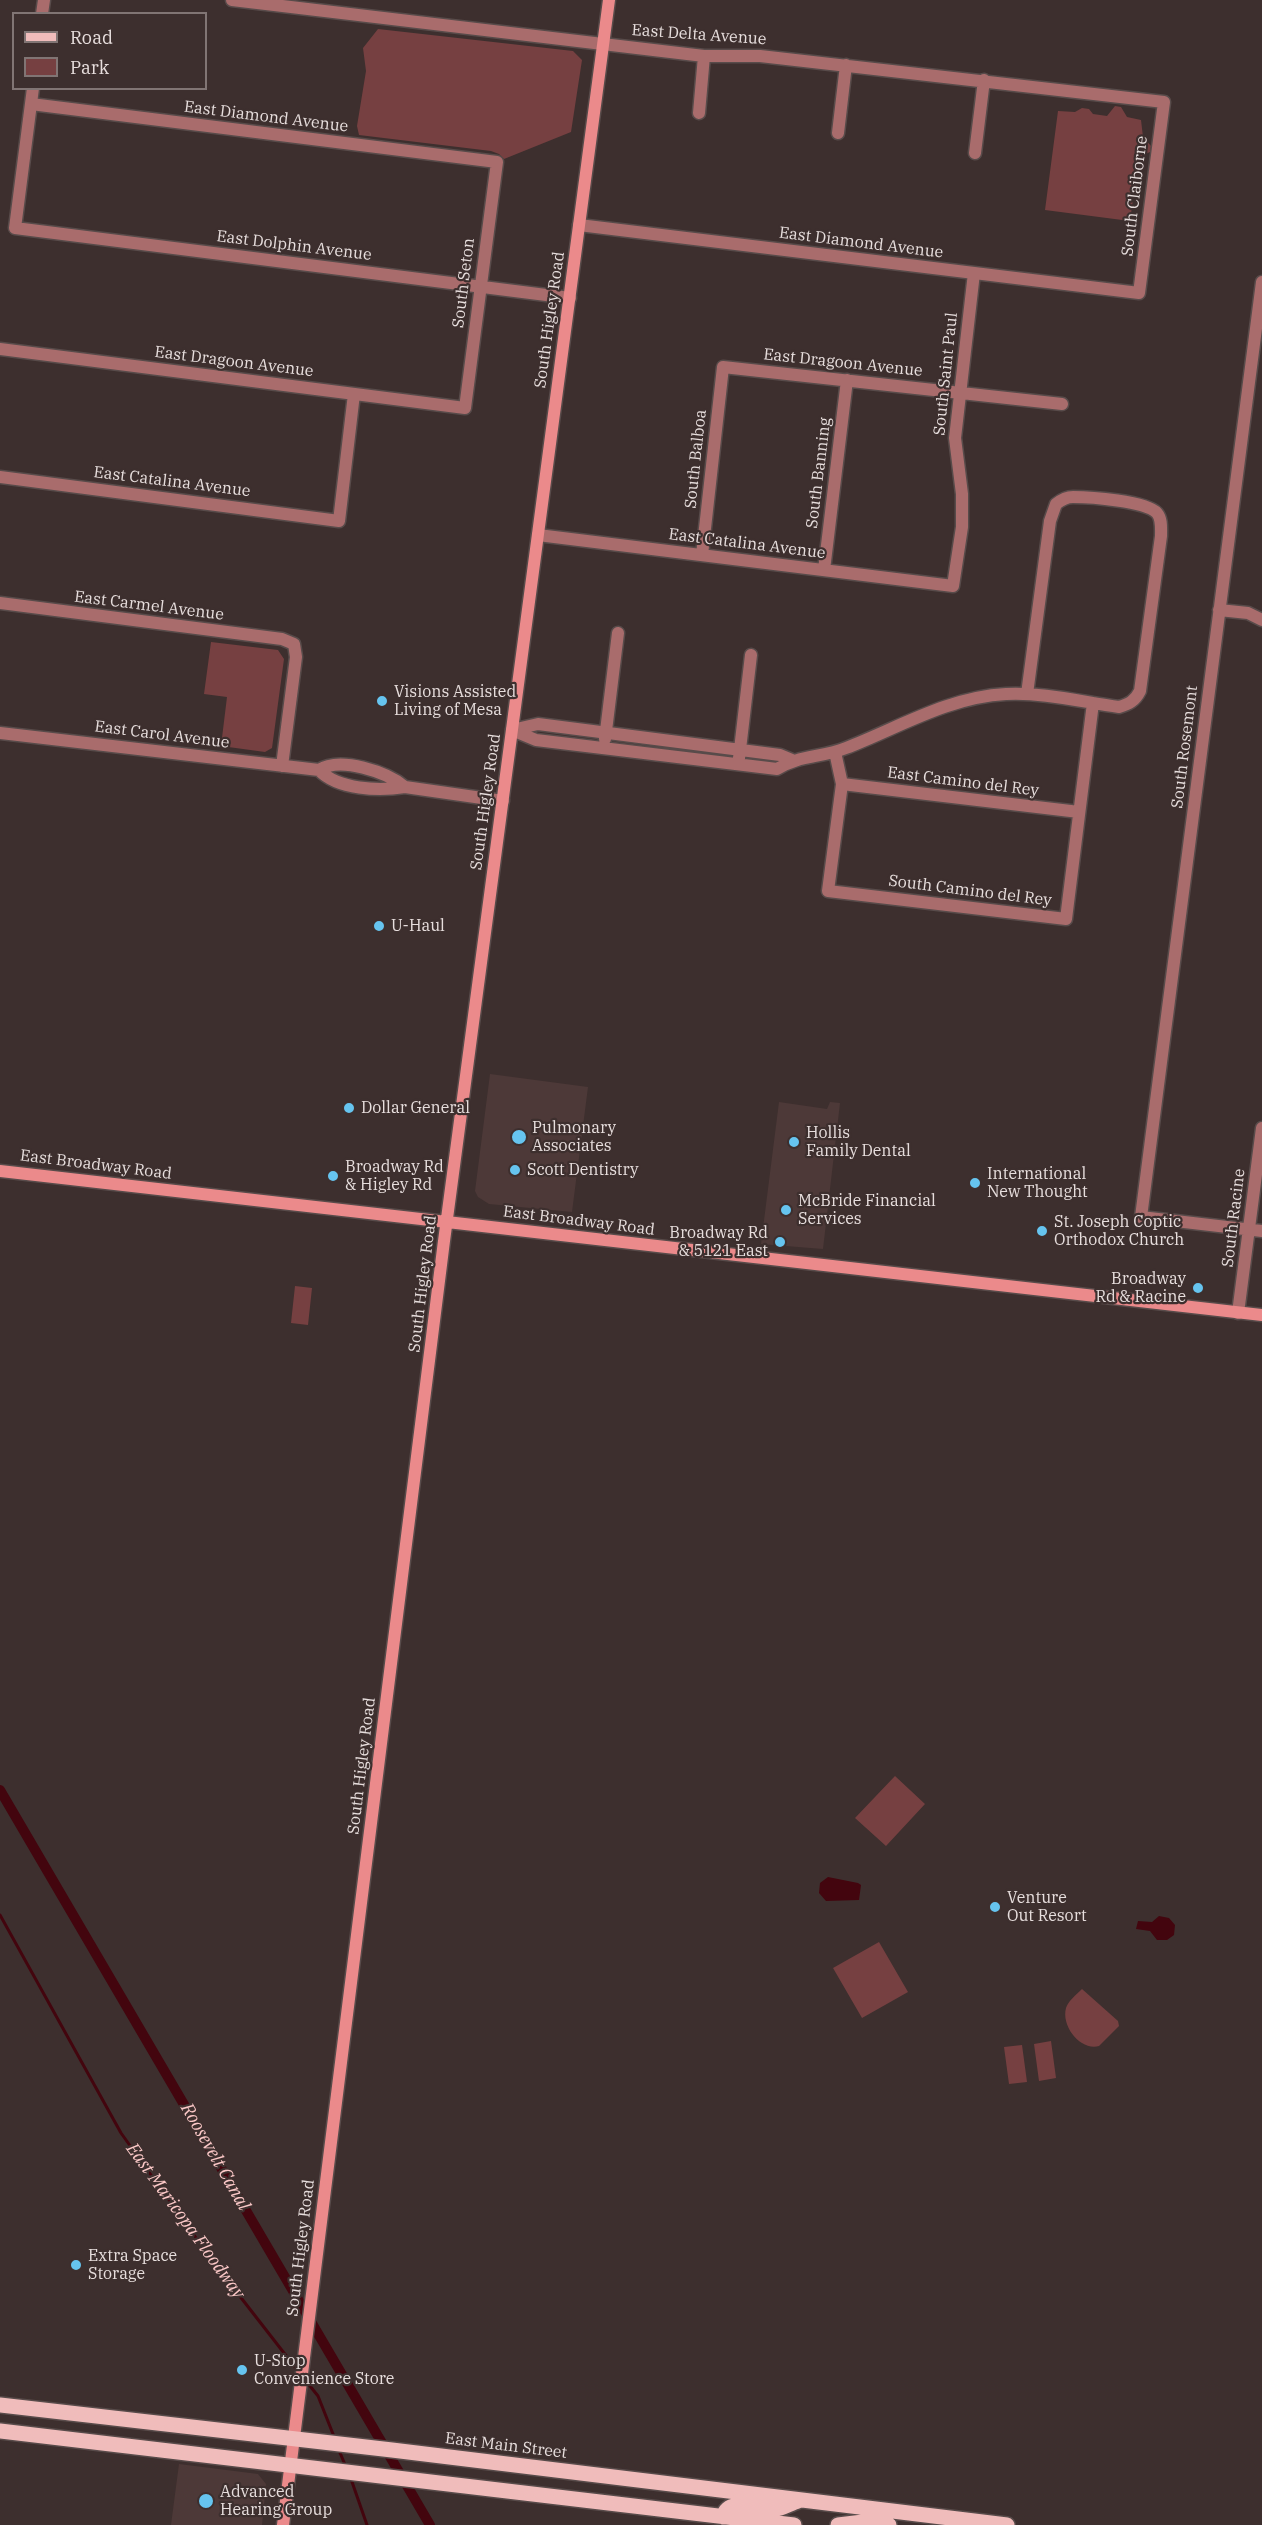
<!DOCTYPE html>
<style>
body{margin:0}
#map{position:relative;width:1262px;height:2525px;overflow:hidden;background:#3d2f2e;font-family:"IBM Plex Serif",serif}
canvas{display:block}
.legend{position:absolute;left:12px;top:12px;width:195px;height:78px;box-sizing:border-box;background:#3d2f2e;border:2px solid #817574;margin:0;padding:8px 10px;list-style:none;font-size:18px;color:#e7dedd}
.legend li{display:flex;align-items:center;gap:12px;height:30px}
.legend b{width:30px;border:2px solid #817574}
</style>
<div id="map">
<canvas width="1262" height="2525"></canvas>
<ul class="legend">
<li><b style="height:8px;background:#f0bcbb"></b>Road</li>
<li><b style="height:16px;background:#764041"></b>Park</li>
</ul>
</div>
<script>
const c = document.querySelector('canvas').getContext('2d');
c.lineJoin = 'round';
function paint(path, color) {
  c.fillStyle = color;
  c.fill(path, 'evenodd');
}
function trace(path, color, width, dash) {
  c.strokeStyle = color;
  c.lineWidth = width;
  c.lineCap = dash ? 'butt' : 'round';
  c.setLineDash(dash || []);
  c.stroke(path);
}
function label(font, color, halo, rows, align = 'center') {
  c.font = font + ' "IBM Plex Serif",serif';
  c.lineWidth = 4.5;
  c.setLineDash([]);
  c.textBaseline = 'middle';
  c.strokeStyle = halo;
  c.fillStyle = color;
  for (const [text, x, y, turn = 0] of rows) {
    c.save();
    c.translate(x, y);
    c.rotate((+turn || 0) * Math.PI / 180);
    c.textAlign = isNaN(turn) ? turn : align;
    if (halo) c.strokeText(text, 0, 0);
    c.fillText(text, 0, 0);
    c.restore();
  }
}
const built = new Path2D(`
 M490,1074L588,1087L572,1212L489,1204L478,1197L475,1191Z
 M779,1102L827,1109L830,1102L840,1103L823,1249L761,1244Z
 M179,2464L258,2474L266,2484L262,2525H171Z`);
const green = new Path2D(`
 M378,29L573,51L582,60L571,132L504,159L499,154L491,151L359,135L357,126L366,71L363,48Z
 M1115,106L1121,107L1127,117L1141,120L1143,137L1151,146L1150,152L1139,157L1130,221L1045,210L1058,111L1075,112L1082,108L1089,109L1093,114L1107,116Z
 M211,642L278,650L284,659L272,748L265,752L221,746L227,697L204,694Z
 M295,1286L312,1288L308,1325L291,1323Z
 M895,1776L925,1804L886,1846L855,1818Z
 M879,1942L908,1992L862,2018L833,1968Z
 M1082,1989L1118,2021L1119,2026L1099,2046C1081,2051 1061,2027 1066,2008C1068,2001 1076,1995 1082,1989Z
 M1051,2041L1056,2078L1039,2081L1034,2044Z
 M1022,2045L1027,2082L1009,2084L1004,2047Z`);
const water = new Path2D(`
 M828,1877L858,1883L861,1885L859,1900L826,1901L819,1893L820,1883Z
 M1159,1916L1169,1918L1175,1925L1174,1935L1167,1940H1157L1150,1931L1136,1929L1138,1921L1152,1922Z`);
const stream = new Path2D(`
 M0,1915L121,2133L214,2263L298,2371
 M306,2381L318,2396L335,2439
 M338,2448L346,2467
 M351,2479L367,2525`);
const canal = new Path2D(`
 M0,1790L430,2525`);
const street = new Path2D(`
 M232,0L704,56H760L1164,102L1139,293L579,225
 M42,14L44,0
 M33,88L15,228L570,298
 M699,113L704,56
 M838,133L846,65
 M975,153L984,80
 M1262,282L1141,1217L1262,1231
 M0,349L465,408L497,162L31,104
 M0,477L339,521L354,394
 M538,535L953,586L962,527V494L955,438L974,273
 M702,555L723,367L1062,404
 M824,570L847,380
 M0,603L282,639L294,644L296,657L282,766
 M1219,610L1248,613L1262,620
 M512,730L536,740L777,769C799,755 821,758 846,748C898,728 948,697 1006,694C1043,692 1082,702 1119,707C1129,704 1135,701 1140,691L1161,536C1161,528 1162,519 1157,513C1146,501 1090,497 1073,497C1066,497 1061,500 1056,504L1050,521L1027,694
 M512,730L538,724L780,755L792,760
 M0,733L319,770C340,756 387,772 405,787
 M605,739L618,633
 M835,752L842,784L828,891L1066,919L1093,703
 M739,758L751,655
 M319,770C338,790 379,791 405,787L503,801
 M842,784L1079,812
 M1238,1313L1262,1128`);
const secondary = new Path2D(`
 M0,1171L1262,1315
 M283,2525L444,1241L609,0`);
const primary = new Path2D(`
 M0,2405L392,2450L1007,2525
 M0,2431L794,2525
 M723,2517C729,2495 760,2511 775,2509C782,2509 791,2503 798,2501
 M838,2525L863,2522L889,2525`);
const markers = [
 [382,701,6,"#66c4ef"],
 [379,926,6,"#66c4ef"],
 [349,1108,6,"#66c4ef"],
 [519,1137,8,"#66c4ef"],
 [794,1142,6,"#66c4ef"],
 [515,1170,6,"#66c4ef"],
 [333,1176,6,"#66c4ef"],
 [975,1183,6,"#66c4ef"],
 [786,1210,6,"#66c4ef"],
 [1042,1231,6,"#66c4ef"],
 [780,1242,6,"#66c4ef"],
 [1198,1288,6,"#66c4ef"],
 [995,1907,6,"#66c4ef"],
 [76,2265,6,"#66c4ef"],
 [242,2370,6,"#66c4ef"],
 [206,2501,8,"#66c4ef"]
];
const streetNames = [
 ["East Delta Avenue",699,35,4],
 ["East Diamond Avenue",266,117,7],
 ["South Claiborne",1135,196,-83],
 ["East Diamond Avenue",861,243,7],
 ["East Dolphin Avenue",294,246,7],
 ["South Seton",464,283,-83],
 ["South Higley Road",550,320,-82],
 ["East Dragoon Avenue",234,362,7],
 ["East Dragoon Avenue",843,363,6],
 ["South Saint Paul",946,374,-84],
 ["South Balboa",696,459,-84],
 ["South Banning",819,473,-83],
 ["East Catalina Avenue",172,482,7],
 ["East Catalina Avenue",747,544,7],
 ["East Carmel Avenue",149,606,7],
 ["East Carol Avenue",162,735,7],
 ["South Rosemont",1185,747,-83],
 ["East Camino del Rey",963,782,7],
 ["South Higley Road",486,802,-82],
 ["South Camino del Rey",970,891,7],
 ["East Broadway Road",96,1165,7],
 ["South Racine",1234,1218,-83],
 ["East Broadway Road",579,1221,7],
 ["South Higley Road",423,1284,-83],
 ["South Higley Road",362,1766,-83],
 ["South Higley Road",301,2248,-83],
 ["East Main Street",506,2446,7]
];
const poiNames = [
 ["Visions Assisted",394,692],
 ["Living of Mesa",394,710],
 ["U-Haul",391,926],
 ["Dollar General",361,1108],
 ["Pulmonary",532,1128],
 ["Associates",532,1146],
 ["Hollis",806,1133],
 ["Family Dental",806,1151],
 ["Broadway Rd",345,1167],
 ["& Higley Rd",345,1185],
 ["Scott Dentistry",527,1170],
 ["International",987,1174],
 ["New Thought",987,1192],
 ["McBride Financial",798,1201],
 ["Services",798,1219],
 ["St. Joseph Coptic",1054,1222],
 ["Orthodox Church",1054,1240],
 ["Broadway Rd",768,1233,"right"],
 ["& 5121 East",768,1251,"right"],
 ["Broadway",1186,1279,"right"],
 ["Rd & Racine",1186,1297,"right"],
 ["Venture",1007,1898],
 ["Out Resort",1007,1916],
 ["Extra Space",88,2256],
 ["Storage",88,2274],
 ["U-Stop",254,2361],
 ["Convenience Store",254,2379],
 ["Advanced",220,2492],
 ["Hearing Group",220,2510]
];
const waterNames = [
 ["Roosevelt Canal",215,2157,60],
 ["East Maricopa Floodway",185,2221,54]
];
paint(built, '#4d3938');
paint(green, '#764041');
paint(water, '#43050e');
trace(stream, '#43050e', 3);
trace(canal, '#43050e', 10);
trace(street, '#584b4a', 15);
trace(secondary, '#584b4a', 15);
trace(primary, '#584b4a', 18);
trace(street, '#a96c6c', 12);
trace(secondary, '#eb8a8b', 12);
trace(primary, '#f0bcbb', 15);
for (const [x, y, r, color] of markers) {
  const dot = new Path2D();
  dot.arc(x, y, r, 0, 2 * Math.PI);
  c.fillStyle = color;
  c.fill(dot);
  trace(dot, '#3d2f2e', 2);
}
label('16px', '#e7dedd', '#3d2f2e', streetNames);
label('16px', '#e7dedd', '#3d2f2e', poiNames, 'left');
label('italic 18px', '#fcc9c8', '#3d2f2e', waterNames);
</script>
